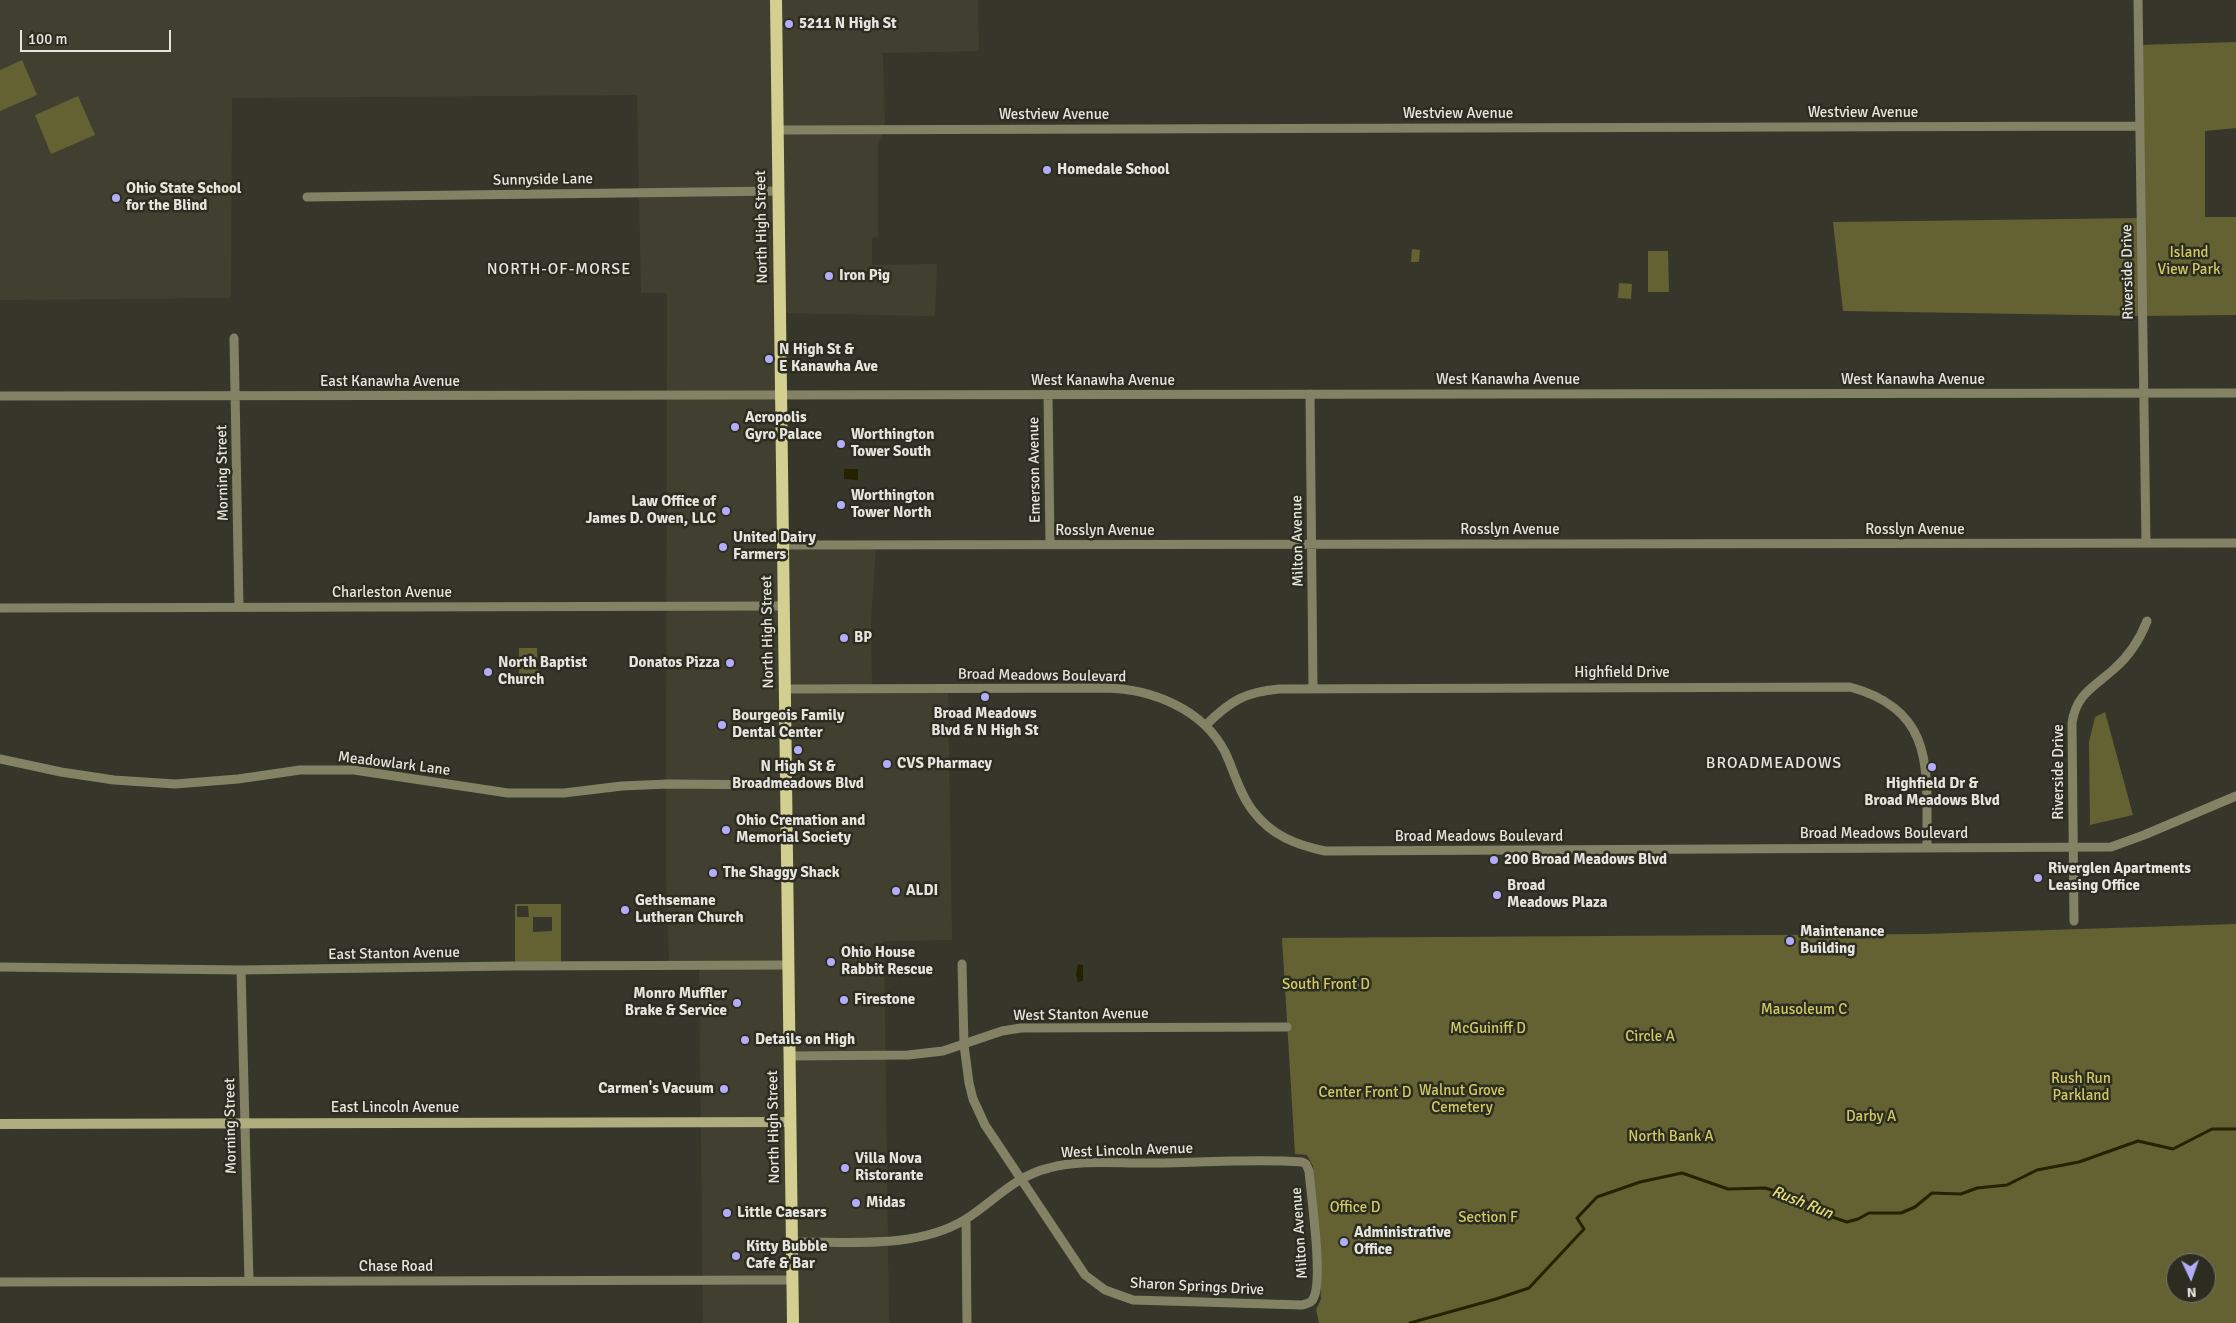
<!DOCTYPE html>
<style>
body{margin:0}
#map{position:relative;width:2236px;height:1323px;overflow:hidden;background:#36362b;font-family:Signika,sans-serif}
canvas{display:block}
.north{position:absolute;left:2166px;top:1253px;width:50px;height:50px;box-sizing:border-box;background:#2c2c21;border:1px solid #76766d;border-radius:50%;rotate:177deg;font-size:14px;font-weight:700;line-height:20px;text-align:center;color:#e5e5de}
.north::after{content:'';display:block;margin:auto;width:18px;height:22px;background:#b3adf9;clip-path:polygon(50% 0,100% 100%,50% 72%,0 100%)}
.scale{position:absolute;left:20px;top:30px;width:151px;height:22px;box-sizing:border-box;border:2px solid #e5e5de;border-top:0;padding-left:6px;font-size:15px;line-height:18px;white-space:nowrap;color:#e5e5de;-webkit-text-stroke:4px #2c2c21;paint-order:stroke}
</style>
<div id="map">
<canvas width="2236" height="1323"></canvas>
<div class="north">N</div>
<div class="scale">100 m</div>
</div>
<script>
const c = document.querySelector('canvas').getContext('2d');
c.lineJoin = 'round';
function paint(path, color) {
  c.fillStyle = color;
  c.fill(path, 'evenodd');
}
function trace(path, color, width, dash) {
  c.strokeStyle = color;
  c.lineWidth = width;
  c.lineCap = dash ? 'butt' : 'round';
  c.setLineDash(dash || []);
  c.stroke(path);
}
function label(font, color, halo, rows, align = 'center') {
  c.font = font + ' Signika,sans-serif';
  c.lineWidth = 5;
  c.setLineDash([]);
  c.textBaseline = 'middle';
  c.strokeStyle = halo;
  c.fillStyle = color;
  for (const [text, x, y, turn = 0] of rows) {
    c.save();
    c.translate(x, y);
    c.rotate((+turn || 0) * Math.PI / 180);
    c.textAlign = isNaN(turn) ? turn : align;
    if (halo) c.strokeText(text, 0, 0);
    c.fillText(text, 0, 0);
    c.restore();
  }
}
const built = new Path2D(`
 M0,0H978L979,51L883,53L885,127L878,145V237L872,238V265L937,264L935,316L780,313L782,547L876,546L871,620L872,689L948,690L952,940L884,941L889,1323H703L699,965L669,962L666,872L667,293H641L637,95L232,98L231,298L0,300Z`);
const green = new Path2D(`
 M2236,42V128L2205,131V217H2236V315L2143,316L1843,311L1833,222L2141,218L2138,45Z
 M22,60L37,95L0,111V70Z
 M78,96L95,135L51,154L35,115Z
 M1412,249L1420,250L1419,262H1411Z
 M1648,251H1668L1669,292H1648Z
 M1619,283L1632,284L1631,299L1618,298Z
 M519,648H537L538,680H519Z
 M2105,712L2133,815L2090,825L2089,742L2095,717Z
 M515,904H561V962L515,963ZM517,906H528L529,917H517ZM533,917H552V931L533,932Z
 M2236,924V1323H1319L1316,1310L1321,1299L1313,1166L1307,1155L1295,1154L1282,938L1924,934ZM2176,1263H2206V1293H2176Z`);
const water = new Path2D(`
 M844,469H858V480L844,479Z
 M1078,964L1083,965V981L1078,982L1076,975Z`);
const stream = new Path2D(`
 M1410,1323L1496,1299L1529,1288L1584,1229L1577,1218L1597,1197L1640,1182L1682,1173L1728,1189L1765,1188L1789,1195L1819,1208L1832,1217L1847,1222L1858,1219L1869,1213H1901L1915,1207L1932,1193L1961,1194L1977,1188L2007,1185L2037,1170L2079,1162L2138,1141L2173,1149L2212,1129H2236`);
const street = new Path2D(`
 M2138,0L2146,543
 M778,130L2140,126
 M307,197L778,191
 M234,338L239,607
 M1310,394L1313,688
 M1048,395L1050,544
 M0,396L2236,393
 M783,545L2236,543
 M0,608L784,606
 M785,689L1106,688C1152,689 1203,709 1225,752C1234,771 1240,795 1253,811C1271,835 1296,845 1325,851L2111,847L2144,835L2236,796
 M1206,725C1230,701 1245,692 1279,689L1850,687C1938,711 1926,773 1927,848
 M0,759L61,772L114,780L175,784L238,779L300,770H354L508,793H564L622,786L668,784L787,785
 M2074,921L2072,723C2076,694 2094,687 2114,669C2129,656 2140,639 2147,621
 M0,967L241,970L510,966L789,965
 M241,970L249,1281
 M790,1056L908,1055L943,1051L1002,1031L1021,1028L1287,1027
 M966,1219L967,1323
 M792,1242C848,1241 916,1250 966,1219C994,1201 1015,1176 1049,1168C1082,1159 1120,1164 1154,1163C1202,1163 1254,1158 1302,1162L1306,1164L1309,1171C1311,1196 1323,1277 1314,1297C1312,1303 1308,1303 1302,1305L1133,1300L1105,1290L1085,1275L985,1125L973,1099L969,1083L964,1045L962,964
 M0,1282L792,1280`);
const secondary = new Path2D(`
 M0,1124L791,1122`);
const primary = new Path2D(`
 M776,0L793,1323`);
const markers = [
 [789,24,5,"#b3adf9"],
 [1047,170,5,"#b3adf9"],
 [116,198,5,"#b3adf9"],
 [829,276,5,"#b3adf9"],
 [769,359,5,"#b3adf9"],
 [735,427,5,"#b3adf9"],
 [841,444,5,"#b3adf9"],
 [841,505,5,"#b3adf9"],
 [726,511,5,"#b3adf9"],
 [723,547,5,"#b3adf9"],
 [844,638,5,"#b3adf9"],
 [730,663,5,"#b3adf9"],
 [488,672,5,"#b3adf9"],
 [985,697,5,"#b3adf9"],
 [722,725,5,"#b3adf9"],
 [798,750,5,"#b3adf9"],
 [887,764,5,"#b3adf9"],
 [1932,767,5,"#b3adf9"],
 [726,830,5,"#b3adf9"],
 [1494,860,5,"#b3adf9"],
 [713,873,5,"#b3adf9"],
 [2038,878,5,"#b3adf9"],
 [896,891,5,"#b3adf9"],
 [1497,895,5,"#b3adf9"],
 [625,910,5,"#b3adf9"],
 [1790,941,5,"#b3adf9"],
 [831,962,5,"#b3adf9"],
 [844,1000,5,"#b3adf9"],
 [737,1003,5,"#b3adf9"],
 [745,1040,5,"#b3adf9"],
 [724,1089,5,"#b3adf9"],
 [845,1168,5,"#b3adf9"],
 [856,1203,5,"#b3adf9"],
 [727,1213,5,"#b3adf9"],
 [1344,1242,5,"#b3adf9"],
 [736,1256,5,"#b3adf9"]
];
const poiNames = [
 ["5211 N High St",799,24],
 ["Homedale School",1057,170],
 ["Ohio State School",126,189],
 ["for the Blind",126,206],
 ["Iron Pig",839,276],
 ["N High St &",779,350],
 ["E Kanawha Ave",779,367],
 ["Acropolis",745,418],
 ["Gyro Palace",745,435],
 ["Worthington",851,435],
 ["Tower South",851,452],
 ["Worthington",851,496],
 ["Tower North",851,513],
 ["Law Office of",716,502,"right"],
 ["James D. Owen, LLC",716,519,"right"],
 ["United Dairy",733,538],
 ["Farmers",733,555],
 ["BP",854,638],
 ["North Baptist",498,663],
 ["Church",498,680],
 ["Donatos Pizza",720,663,"right"],
 ["Broad Meadows",985,714,"center"],
 ["Blvd & N High St",985,731,"center"],
 ["Bourgeois Family",732,716],
 ["Dental Center",732,733],
 ["CVS Pharmacy",897,764],
 ["N High St &",798,767,"center"],
 ["Broadmeadows Blvd",798,784,"center"],
 ["Highfield Dr &",1932,784,"center"],
 ["Broad Meadows Blvd",1932,801,"center"],
 ["Ohio Cremation and",736,821],
 ["Memorial Society",736,838],
 ["200 Broad Meadows Blvd",1504,860],
 ["Riverglen Apartments",2048,869],
 ["Leasing Office",2048,886],
 ["The Shaggy Shack",723,873],
 ["Broad",1507,886],
 ["Meadows Plaza",1507,903],
 ["ALDI",906,891],
 ["Gethsemane",635,901],
 ["Lutheran Church",635,918],
 ["Maintenance",1800,932],
 ["Building",1800,949],
 ["Ohio House",841,953],
 ["Rabbit Rescue",841,970],
 ["Monro Muffler",727,994,"right"],
 ["Brake & Service",727,1011,"right"],
 ["Firestone",854,1000],
 ["Details on High",755,1040],
 ["Carmen's Vacuum",714,1089,"right"],
 ["Villa Nova",855,1159],
 ["Ristorante",855,1176],
 ["Midas",866,1203],
 ["Little Caesars",737,1213],
 ["Administrative",1354,1233],
 ["Office",1354,1250],
 ["Kitty Bubble",746,1247],
 ["Cafe & Bar",746,1264]
];
const streetNames = [
 ["Westview Avenue",1863,113],
 ["Westview Avenue",1458,114],
 ["Westview Avenue",1054,115],
 ["Sunnyside Lane",543,180,-1],
 ["North High Street",762,227,-91],
 ["Riverside Drive",2128,272,-91],
 ["West Kanawha Avenue",1508,380],
 ["West Kanawha Avenue",1913,380],
 ["West Kanawha Avenue",1103,381],
 ["East Kanawha Avenue",390,382],
 ["Emerson Avenue",1035,470,-91],
 ["Morning Street",223,473,-91],
 ["Rosslyn Avenue",1510,530],
 ["Rosslyn Avenue",1915,530],
 ["Rosslyn Avenue",1105,531],
 ["Milton Avenue",1298,541,-91],
 ["Charleston Avenue",392,593],
 ["North High Street",768,632,-91],
 ["Highfield Drive",1622,673],
 ["Broad Meadows Boulevard",1042,676,1],
 ["Meadowlark Lane",394,764,7],
 ["Riverside Drive",2059,772,-90],
 ["Broad Meadows Boulevard",1884,834],
 ["Broad Meadows Boulevard",1479,837],
 ["East Stanton Avenue",394,954,-1],
 ["West Stanton Avenue",1081,1015,-1],
 ["East Lincoln Avenue",395,1108],
 ["Morning Street",231,1126,-91],
 ["North High Street",774,1127,-91],
 ["West Lincoln Avenue",1127,1151,-2],
 ["Milton Avenue",1300,1233,-94],
 ["Chase Road",396,1267],
 ["Sharon Springs Drive",1197,1287,3]
];
const parkNames = [
 ["Island",2189,253],
 ["View Park",2189,270],
 ["South Front D",1326,985],
 ["Mausoleum C",1804,1010],
 ["McGuiniff D",1488,1029],
 ["Circle A",1650,1037],
 ["Rush Run",2081,1079],
 ["Parkland",2081,1096],
 ["Walnut Grove",1462,1091],
 ["Cemetery",1462,1108],
 ["Center Front D",1365,1093],
 ["Darby A",1871,1117],
 ["North Bank A",1671,1137],
 ["Office D",1355,1208],
 ["Section F",1488,1218]
];
const neighbourhoodNames = [
 ["NORTH-OF-MORSE",559,270],
 ["BROADMEADOWS",1774,764]
];
const waterNames = [
 ["Rush Run",1802,1203,22]
];
paint(built, '#414030');
paint(green, '#646132');
paint(water, '#252200');
trace(stream, '#252200', 3);
trace(street, '#848265', 9);
trace(secondary, '#b0ae7e', 10);
trace(primary, '#d2cf91', 12);
for (const [x, y, r, color] of markers) {
  const dot = new Path2D();
  dot.arc(x, y, r, 0, 2 * Math.PI);
  c.fillStyle = color;
  c.fill(dot);
  trace(dot, '#2c2c21', 2);
}
label('bold 15px', '#e5e5de', '#2c2c21', poiNames, 'left');
label('15px', '#e5e5de', '#2c2c21', streetNames);
label('15px', '#d1ca63', '#2c2c21', parkNames);
c.letterSpacing = '1px';
label('16px', '#e5e5de', '#2c2c21', neighbourhoodNames);
c.letterSpacing = '0px';
label('italic 16px', '#e4dd76', '#2c2c21', waterNames);
</script>
